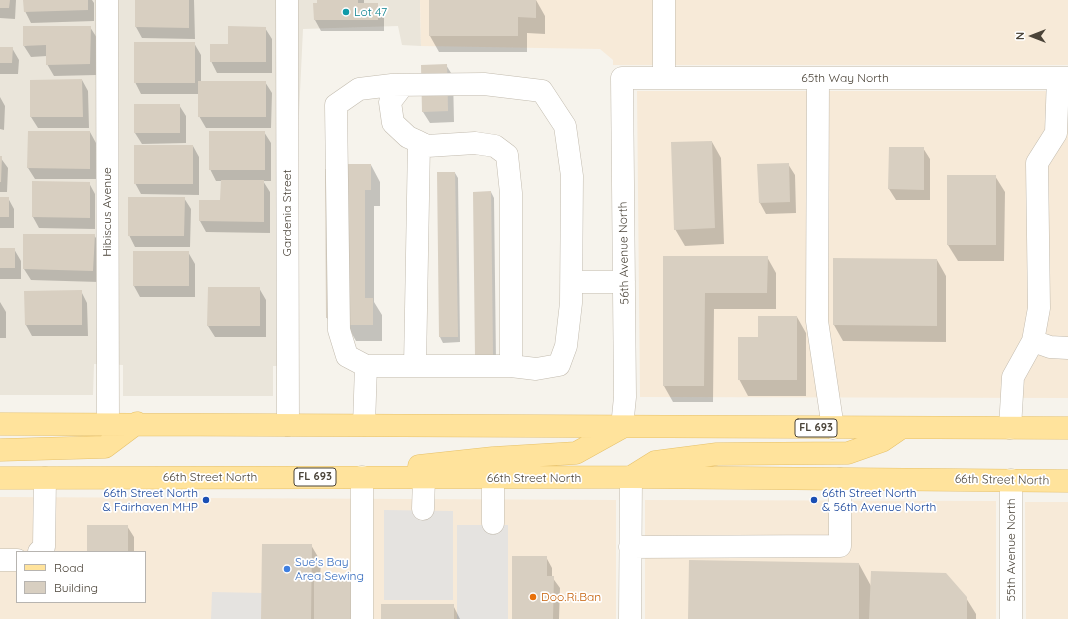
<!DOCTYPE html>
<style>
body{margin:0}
#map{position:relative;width:1068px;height:619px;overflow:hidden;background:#f6f3ec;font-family:Quicksand,sans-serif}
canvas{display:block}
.legend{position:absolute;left:16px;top:551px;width:130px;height:52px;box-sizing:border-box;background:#fff;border:1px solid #b7b4b0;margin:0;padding:5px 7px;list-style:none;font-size:12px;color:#4b4439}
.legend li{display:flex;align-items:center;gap:8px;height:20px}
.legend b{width:20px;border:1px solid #b7b4b0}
.north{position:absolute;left:1012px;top:16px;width:40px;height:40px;-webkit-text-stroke:3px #fff;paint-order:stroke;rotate:270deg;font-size:11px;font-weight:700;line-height:16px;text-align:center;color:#4b4439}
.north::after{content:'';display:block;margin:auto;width:14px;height:18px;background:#4b4439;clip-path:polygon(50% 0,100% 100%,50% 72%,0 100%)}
</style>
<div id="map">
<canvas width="1068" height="619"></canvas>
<ul class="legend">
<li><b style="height:5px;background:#ffe39c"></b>Road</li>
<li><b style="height:11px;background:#d8cfc1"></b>Building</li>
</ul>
<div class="north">N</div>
</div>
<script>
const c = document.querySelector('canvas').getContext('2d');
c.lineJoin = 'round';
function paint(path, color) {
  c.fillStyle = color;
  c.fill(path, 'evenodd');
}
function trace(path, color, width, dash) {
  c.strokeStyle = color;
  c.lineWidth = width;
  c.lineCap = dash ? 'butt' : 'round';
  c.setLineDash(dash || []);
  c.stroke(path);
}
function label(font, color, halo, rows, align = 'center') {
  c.font = font + ' Quicksand,sans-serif';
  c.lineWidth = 3.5;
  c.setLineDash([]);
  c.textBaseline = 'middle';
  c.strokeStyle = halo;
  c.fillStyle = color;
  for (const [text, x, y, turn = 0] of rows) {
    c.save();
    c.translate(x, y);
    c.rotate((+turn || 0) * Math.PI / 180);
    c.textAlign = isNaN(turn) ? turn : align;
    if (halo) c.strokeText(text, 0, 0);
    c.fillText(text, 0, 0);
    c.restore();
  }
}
const residential = new Path2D(`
 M0,0H420L421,46L402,45L398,26L303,29L287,366H273V396H123V365L94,364L93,395H0Z`);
const commercial = new Path2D(`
 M420,0H1068V65H613V60L600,49L421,46Z
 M637,91H1068V398L640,397Z
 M0,497L616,500V619H0ZM17,552H145V602H17Z
 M645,500L996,501V619H645Z
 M1025,502H1068V619H1026Z`);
const parking = new Path2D(`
 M384,510L453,511V600H384Z
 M457,525H508V619H457Z
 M212,592L262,593L261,619H211Z`);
const shadow = new Path2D(`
 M0,0H16L15,19L0,18Z
 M24,0H92L94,3V21L31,23L25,11Z
 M136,0H194L195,39L142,38L136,27Z
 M318,0H364V4H377L384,16V31H321L315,20Z
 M430,0H536L545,16V34L527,33V52H439L430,36Z
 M90,27L97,38L96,75L54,76L47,64V56L31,57L24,46Z
 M265,28L272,39V73H217L211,61L229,45Z
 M194,43L201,55V82H265L272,93L271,128H206L199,116V94H141L135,82Z
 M0,48H12L19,60L18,74H0Z
 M446,65L453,76L454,122L430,123L423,112Z
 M82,80L88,91L89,128H38L31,117Z
 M0,97L5,106L4,130L0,129Z
 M179,105L186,116V143L142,144L135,133Z
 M90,132L96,143V179H35L28,168Z
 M264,132L271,143V181H263L270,192V233L206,232L200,221L221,201L222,181H216L210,169Z
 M712,142L721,158L724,244L685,246L675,229Z
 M193,146L199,157V195L141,194L135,183Z
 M923,148L930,159V200H896L889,189Z
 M0,157L8,168L7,192H0Z
 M788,164L795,175L796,213L766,214L760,203Z
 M371,165L380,182V206H374V302L382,315V341H356L352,334H336L327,318Z
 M438,173H455L458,178L460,342L443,343L440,337Z
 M948,176H995L1005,192L1004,261H958L948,245Z
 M89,183L95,194V229L39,228L33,217Z
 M491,192L494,198L496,362L476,357Z
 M0,198H8L14,209V228H0Z
 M184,198L191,209L190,247H135L129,235Z
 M94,235L101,246L99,282L31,280L24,269Z
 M0,249H14L21,261V279H0Z
 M134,252H188L195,264V297H140L134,286Z
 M664,257H767L776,273V309H714L713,402H673L664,386Z
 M834,259L937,260L946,276V342L843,341L834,325Z
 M259,288L266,300V337H215L208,326Z
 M81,291L87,303L88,336H32L26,325L25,292Z
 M0,302L6,312V338H0Z
 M797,317L806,333V396H748L739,379L759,338Z
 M127,526L134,537V552H88Z
 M311,545L321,562L320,576L364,619H262Z
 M546,557L552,568V577L560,588L559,619H513Z
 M859,564L871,586L966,598L976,614V619H689Z
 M453,605L460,619H382Z`);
const building = new Path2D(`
 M0,0H10L9,8H0Z
 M23,0H88V10L24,12Z
 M135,0H189V28L135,27Z
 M317,0H358V3H378V20H314L313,3H317Z
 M429,0H536V18L518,17V36H429Z
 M23,26H91L90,64L46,65V45L23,46Z
 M228,26L266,27V62H210V44H228Z
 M134,42H195V83H134Z
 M0,47H13L12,63H0Z
 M447,64L448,111L422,112L421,65Z
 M82,79L83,117H30V80Z
 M198,81H266V117H198Z
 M134,104H180V133H134Z
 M28,131H90V169L27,168Z
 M209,131H265V170H209Z
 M712,141L715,228L674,230L671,142Z
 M134,145H193V184H134Z
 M889,147H924V190L888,189Z
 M0,156H2L1,182H0Z
 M789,163L790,202L759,203L757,164Z
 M346,164H371V190H365V298H373V325H346V318H326L325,169H346Z
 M437,172H455L458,337H439Z
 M947,175H996V245H947Z
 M221,180H264V222L199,221V200H220Z
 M32,181L90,182V218L32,217Z
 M491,191L493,356L475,357L473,192Z
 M0,197H9V217H0Z
 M128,197H185L184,236H128Z
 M23,234H95L93,271L23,269Z
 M0,248H15V268H0Z
 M133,251H189V286H133Z
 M663,256H768L767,293H705L704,386H663Z
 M833,258L937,259V326L833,325Z
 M208,287H260V326H207Z
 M82,290V325H25L24,291Z
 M758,316H797V380H738V337H758Z
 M87,525H128V552H87Z
 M262,544H312L311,619H261Z
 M512,556H547V576H554L553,619H512Z
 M689,560L859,563V619H688Z
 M871,571L946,573L967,597V619H869Z
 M314,575L355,576V619H314Z
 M381,604H454V619H381Z`);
const minor = new Path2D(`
 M107,0L108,424
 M287,0L288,425
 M664,78V0
 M818,78L817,321L833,428
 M403,85L390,102L393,123L408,137L419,142L427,146L475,143L495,146L507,155L511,193V366
 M573,282H624
 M1033,341L1050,347L1068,348
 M415,366L419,142
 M364,425L366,366L347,356L339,330L336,105L359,89L392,85L484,84L542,91L565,126L572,176L571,303L566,346L559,365L536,369L511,366H366
 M622,427L625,397L622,78H1068
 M1010,428L1013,377L1033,341L1039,308L1037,163L1056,133L1058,78
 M362,477V619
 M493,478V523
 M1011,480V619
 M423,509L424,478
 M630,547L840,546V479
 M39,552L44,547L45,478
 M0,560H17
 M630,619L631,477`);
const major = new Path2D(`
 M0,424L1068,428
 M0,450L105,447L137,423
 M419,466L493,458L576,453L621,428
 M631,477L655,462L717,454L848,453L882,441L901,428
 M0,478L631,477L1068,481`);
const markers = [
 [346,12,4,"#0f9aa8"],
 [206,500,4,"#1a4fb4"],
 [814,500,4,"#1a4fb4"],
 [287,569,4,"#3f7fe0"],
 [533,597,4,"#e8710a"]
];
const shields = [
 [816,428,42],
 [315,477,42]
];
const shieldNames = [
 ["FL 693",816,428],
 ["FL 693",315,477]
];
const cultureNames = [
 ["Lot 47",354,12]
];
const streetNames = [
 ["65th Way North",845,78],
 ["Hibiscus Avenue",107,212,-90],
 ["Gardenia Street",287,213,-90],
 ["56th Avenue North",624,253,-91],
 ["66th Street North",210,477],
 ["66th Street North",534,478],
 ["66th Street North",1002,480,1],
 ["55th Avenue North",1011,550,-90]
];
const transitNames = [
 ["66th Street North",198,493],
 ["& Fairhaven MHP",198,507],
 ["66th Street North",822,493,"left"],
 ["& 56th Avenue North",822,507,"left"]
];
const shopNames = [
 ["Sue's Bay",295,562],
 ["Area Sewing",295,576]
];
const foodNames = [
 ["Doo.Ri.Ban",541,597]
];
paint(residential, '#eae5da');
paint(commercial, '#f7ead8');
paint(parking, '#e5e3e0');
paint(shadow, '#0003');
paint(building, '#d8cfc1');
trace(minor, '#c2bbae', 23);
trace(major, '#e6c16a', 23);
trace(minor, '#fff', 22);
trace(major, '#ffe39c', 22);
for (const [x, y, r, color] of markers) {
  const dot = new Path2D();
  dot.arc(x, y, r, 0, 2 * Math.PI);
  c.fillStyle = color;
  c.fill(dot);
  trace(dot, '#fff', 1.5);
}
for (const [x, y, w] of shields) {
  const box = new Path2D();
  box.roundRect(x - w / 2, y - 9, w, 18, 3);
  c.fillStyle = '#fff';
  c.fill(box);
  trace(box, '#4b4439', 1);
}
label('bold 11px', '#4b4439', null, shieldNames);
label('12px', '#0d838f', '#fff', cultureNames, 'left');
label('12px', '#4b4439', '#fff', streetNames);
label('12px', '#164399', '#fff', transitNames, 'right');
label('12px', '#366cbe', '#fff', shopNames, 'left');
label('12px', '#c56008', '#fff', foodNames, 'left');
</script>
